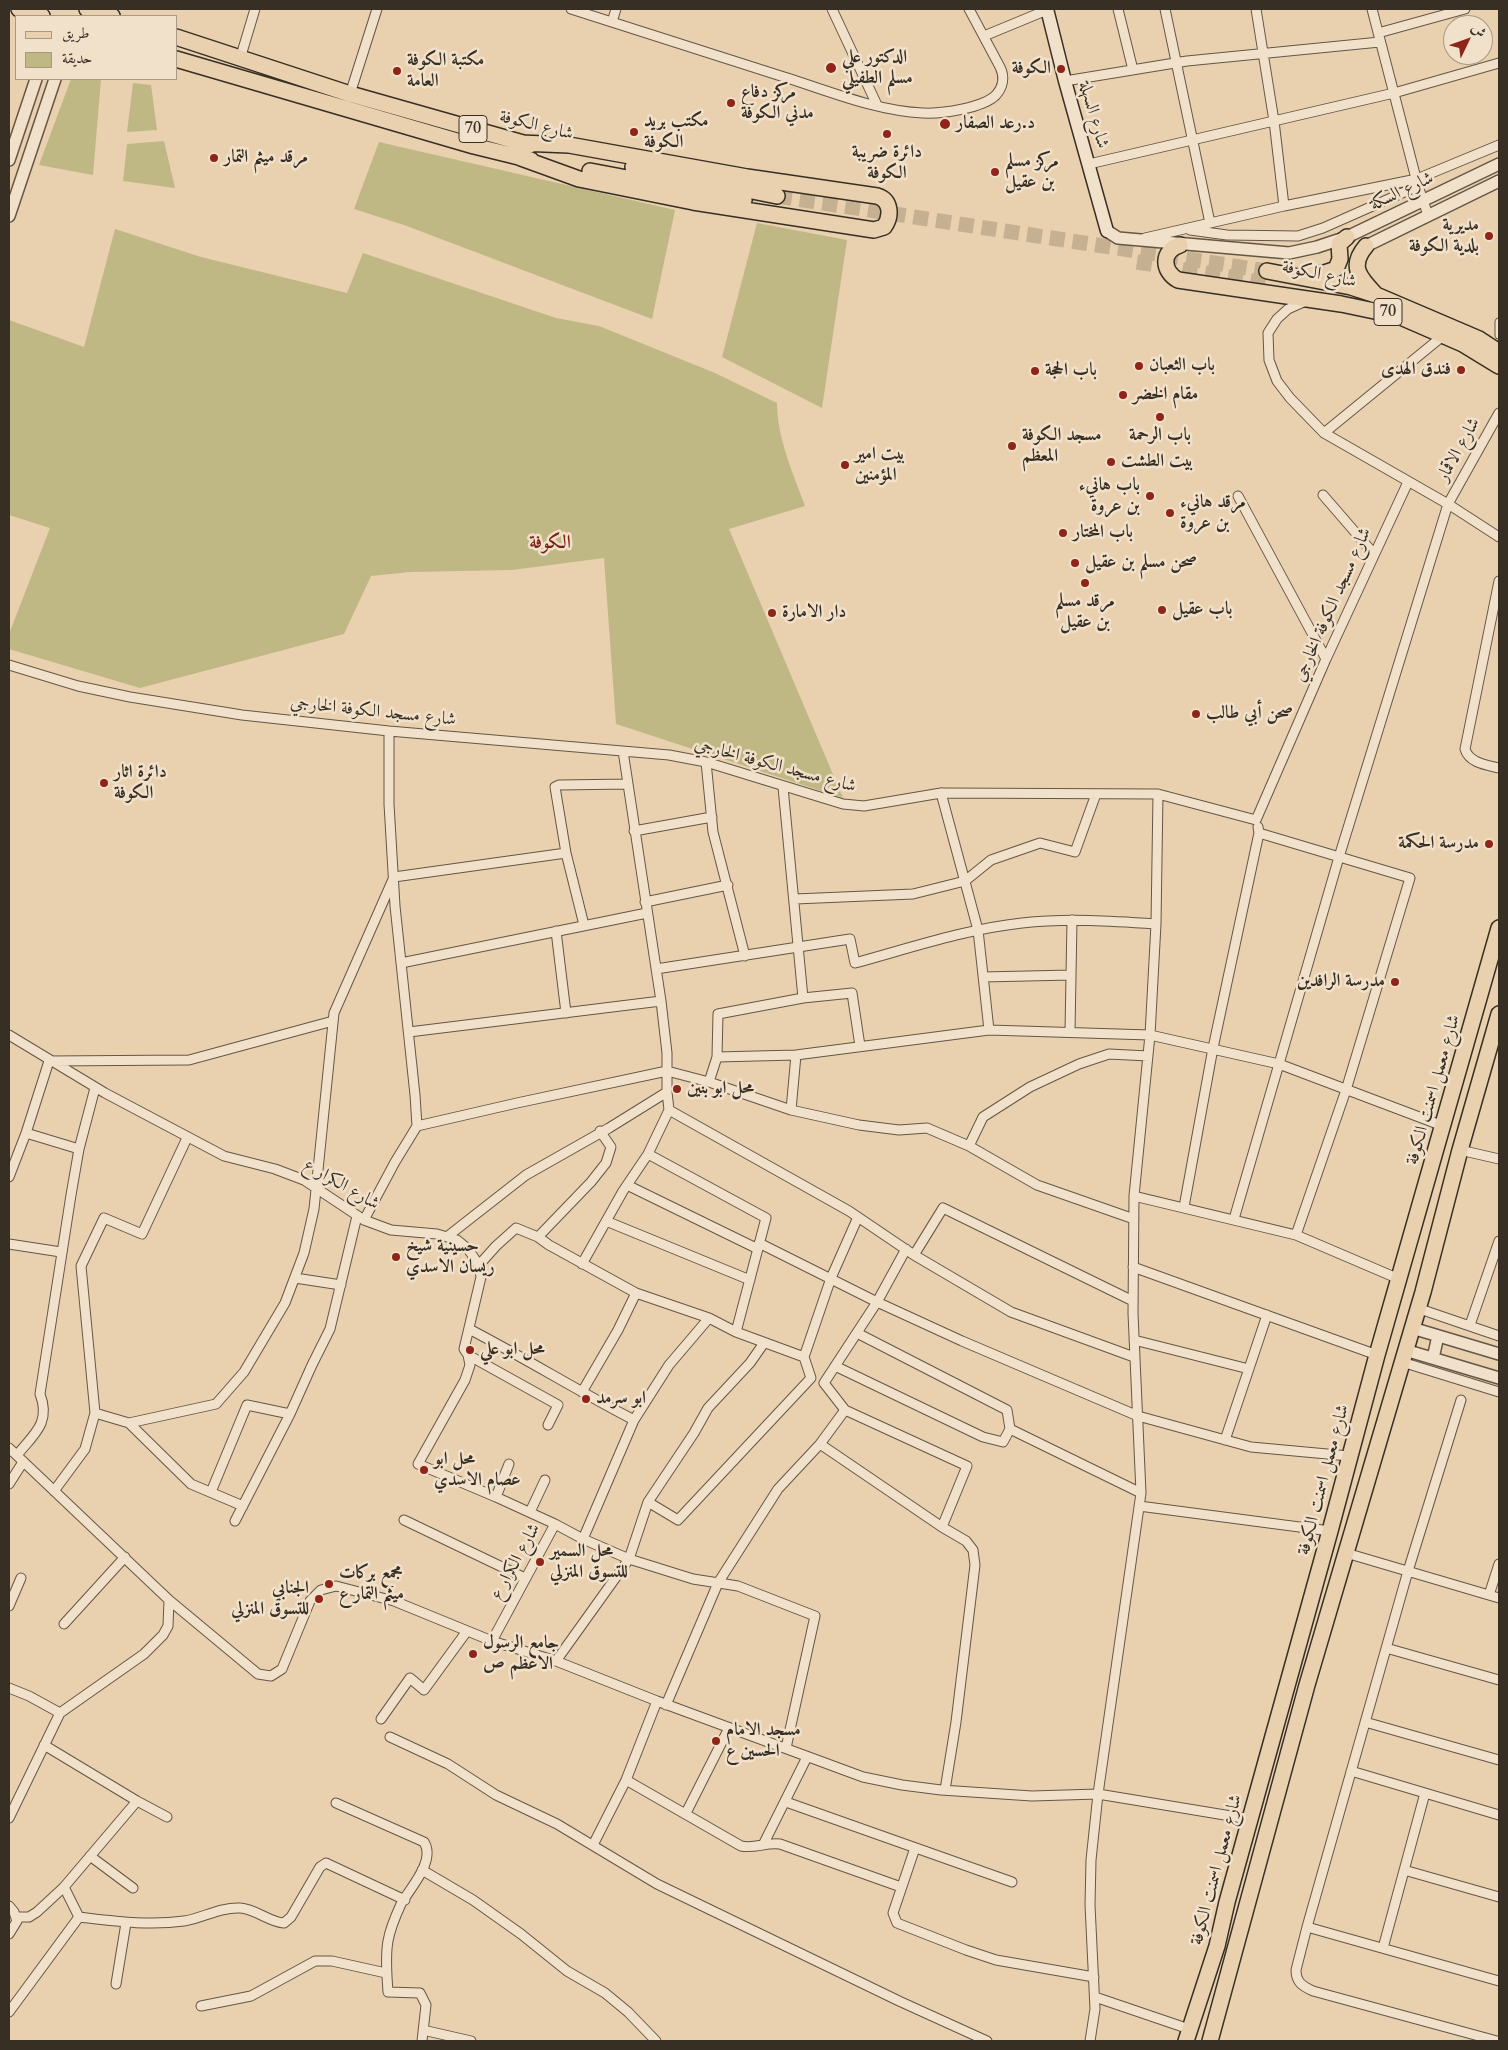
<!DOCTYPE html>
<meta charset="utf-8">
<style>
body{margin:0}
#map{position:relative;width:1508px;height:2050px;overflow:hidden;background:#e9d0ae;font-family:Cardo,Amiri,serif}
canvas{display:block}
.frame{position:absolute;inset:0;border:10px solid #372f24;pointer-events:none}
.legend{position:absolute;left:15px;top:15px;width:162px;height:65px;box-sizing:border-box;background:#f1e0ca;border:1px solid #a79988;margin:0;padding:6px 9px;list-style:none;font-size:15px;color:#372f24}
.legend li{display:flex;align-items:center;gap:10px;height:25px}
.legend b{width:25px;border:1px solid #a79988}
.north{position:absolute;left:1443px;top:15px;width:50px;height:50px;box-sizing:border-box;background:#f1e0ca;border:1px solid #a79988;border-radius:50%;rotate:48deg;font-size:14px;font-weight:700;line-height:20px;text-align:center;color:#372f24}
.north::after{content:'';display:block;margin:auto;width:18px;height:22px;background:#8f2418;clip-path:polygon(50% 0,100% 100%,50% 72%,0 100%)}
</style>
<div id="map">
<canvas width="1508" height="2050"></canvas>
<div class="frame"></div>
<ul class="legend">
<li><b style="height:6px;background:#e9d0ae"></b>طريق</li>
<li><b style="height:14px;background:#bfb885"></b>حديقة</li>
</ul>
<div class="north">ش</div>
</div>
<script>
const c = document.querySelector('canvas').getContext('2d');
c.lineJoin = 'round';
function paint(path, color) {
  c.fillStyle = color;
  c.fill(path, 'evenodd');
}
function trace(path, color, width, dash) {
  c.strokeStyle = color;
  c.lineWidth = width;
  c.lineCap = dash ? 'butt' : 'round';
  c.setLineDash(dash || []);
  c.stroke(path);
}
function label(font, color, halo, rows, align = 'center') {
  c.font = font + ' Cardo,Amiri,serif';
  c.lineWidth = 5;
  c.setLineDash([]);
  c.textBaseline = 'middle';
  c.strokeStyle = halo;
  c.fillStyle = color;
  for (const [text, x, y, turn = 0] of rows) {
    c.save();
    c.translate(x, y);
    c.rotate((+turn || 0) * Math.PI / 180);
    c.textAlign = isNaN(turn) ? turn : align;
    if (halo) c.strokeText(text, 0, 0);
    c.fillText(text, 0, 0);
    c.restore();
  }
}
const green = new Path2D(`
 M71,79H101L93,175L39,165Z
 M133,83L151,85L157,130L127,132Z
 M164,141L175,188L123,181L127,144Z
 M379,142L675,210L652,319L404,225L354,209Z
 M757,223L847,240L822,408L722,357Z
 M115,229L201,257L347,293L363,253L556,318L599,326L715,373L777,403C777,438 793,473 805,506L729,529L843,798L616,724L604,558L512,570L410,572L371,576L344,634L140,688L9,649V634L50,528L9,515V320L84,347Z`);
const trunkTunnel = new Path2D(`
 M777,196L1267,271
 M1137,262L1267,283`);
const pedestrian = new Path2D(`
 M1499,322V335`);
const minor = new Path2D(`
 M571,9C642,31 713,54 784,77C829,91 876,111 923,113C942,114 983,108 996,95C1003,87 1005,77 1000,67L969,9
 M832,9L877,105
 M1118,9L1133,70
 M1165,9L1210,223
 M1256,9L1274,121L1284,206
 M1372,9L1418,186L1428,215
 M612,22L616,9
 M1378,33L1465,9
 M984,36L1047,10
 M240,59L255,9
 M1065,81L1187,61L1380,42
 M350,94L377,9
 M1089,164L1394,93L1499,63
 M1190,230L1227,235L1298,236L1323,228L1418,186
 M1145,238L1284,206L1417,179L1499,145
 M1306,301L1288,309L1277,319L1268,333L1269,360L1277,381L1290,398L1324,433L1448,504L1499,537
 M1324,433L1444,335
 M1323,495L1374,554
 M1238,496L1326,659
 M1499,581L1465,749C1469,763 1487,765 1499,768
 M9,665L78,686L130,697L242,715L389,731L669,755L706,762L843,804L864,806L941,793L1158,794L1256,820
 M389,731V804L395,906L415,1095L417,1126
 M623,751L661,1001L667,1053V1092L669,1110L849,1211L914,1255L1011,1312L1134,1357
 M706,762L713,832L745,956
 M783,787L803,998
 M941,793L978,930L989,1030
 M1256,820L1326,659L1408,482
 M634,831L712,817
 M1259,833L1410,878L1346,1090L1296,1235
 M795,899L913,894L965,881L991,860L1040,843L1075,852L1096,794
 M645,902L728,885
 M584,925L566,853L555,787L559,785L628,784
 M556,931L566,1013
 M401,963L647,913
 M656,969L850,939L855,963C910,948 966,929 1022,923C1067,918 1112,921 1156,924
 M983,977L1071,975
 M409,1032L661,1001
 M1070,1032L1072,920
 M9,1035L105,1093L224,1156L275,1169L304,1180L364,1220L391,1230L437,1234L457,1240L468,1249L479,1265L481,1277L464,1349L468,1355L470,1365L465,1380L418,1464L496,1497L555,1524L492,1641
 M717,1057L796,1055L989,1030L1150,1035L1279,1064L1443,1126
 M709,1082L717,1057L718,1014L803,998L852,993L860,1046
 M791,1110L796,1055
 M26,1133L79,1149
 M969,1146L983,1117L1030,1087L1079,1064L1109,1054L1148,1056
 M1460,1150L1499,1159
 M648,1154L766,1218L736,1332
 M9,1177L26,1133L49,1061L189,1060L333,1021
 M627,1185L758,1249
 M1134,1196L1296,1235L1399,1279
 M1184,1207L1213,1048L1259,833L1258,827
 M1234,1219L1339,857L1448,504L1499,413
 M364,1220L395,1162L417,1126L517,1103L667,1071L709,1082L791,1110L859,1125L899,1130L927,1128L969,1146L1037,1185L1134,1219
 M606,1221L750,1280
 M448,1236L526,1175L609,1128L667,1092
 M538,1237L591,1182L606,1163L611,1147L600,1131
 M759,1243L877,1302L962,1341L1138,1416L1251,1447L1349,1456
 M9,1244L61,1252
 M914,1255L943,1208L1133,1301
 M582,1264L623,1191L648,1154L669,1110
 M479,1265L496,1246L516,1228L538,1237L549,1245L636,1293L709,1318L736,1332L804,1357
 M1133,1267L1377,1355
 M295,1278L341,1285
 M1417,1308L1499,1336
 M1470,1325L1499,1241
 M469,1329C525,1358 578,1391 634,1420
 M857,1333L1007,1410L1010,1429L1141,1493
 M1134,1340L1249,1369
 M468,1355L558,1405L548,1425
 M1402,1362L1499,1392
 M835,1366L983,1437L1003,1442L1010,1429
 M582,1392L618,1330L636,1293
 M1461,1400L1408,1571L1307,1927L1296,1970C1296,1982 1302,1986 1313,1991L1497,2041
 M845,1410L967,1466L942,1527
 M95,1413L129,1423L216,1404L244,1372L285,1303L304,1253L314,1209L334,1013L394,877L566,853
 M129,1423L191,1484L243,1506
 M1225,1440L1267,1315
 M820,1444L845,1410L824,1383L877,1302L906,1249
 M9,1448L169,1600L258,1674L271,1676L282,1669L310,1601L321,1590L336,1586L394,1601L492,1641L556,1661L657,1701L863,1777L902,1785L941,1790L1032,1796L1098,1794L1249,1819
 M17,1455C34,1434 51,1423 40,1394L71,1195L79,1149L95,1088
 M9,1484L23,1462
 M54,1491L85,1449L95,1413L81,1266L104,1218L142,1234L187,1138
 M211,1492L247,1405L290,1414
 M496,1497L509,1464
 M648,1502L678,1520L811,1378L804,1357L831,1278L858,1217
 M1139,1506L1330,1531
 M530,1512L545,1480
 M404,1520L525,1578
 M235,1521L290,1414L312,1365L330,1329L357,1216
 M555,1524L583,1539L629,1559L693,1579L738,1586L815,1616L786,1748
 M583,1539L634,1420L669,1365L709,1318
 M1346,1553L1499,1598
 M1489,1595L1499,1564
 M9,1606L21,1578
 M64,1624L125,1557
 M1386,1648L1499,1680
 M556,1661L629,1559L648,1502L694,1433L708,1408L750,1363L764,1343
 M9,1688L29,1696L60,1713L9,1818
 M666,1705L718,1583L778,1489L820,1444L942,1527L966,1541L973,1550L975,1565L956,1722L945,1790
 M60,1713L144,1654L163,1635L168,1626L169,1600
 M381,1719L410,1678L424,1690L467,1631
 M1365,1722L1499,1760
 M390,1737L448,1764L496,1795L557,1824L657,1884L899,2001L987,2041
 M44,1745L137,1801L167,1817
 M1351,1771L1499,1815
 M626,1780L741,1846C755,1849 766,1842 780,1844L901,1887
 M137,1801L64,1887L79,1917C114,1921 149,1926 184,1921C203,1918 220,1907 240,1908C256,1909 269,1922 284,1923L291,1917L320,1867L326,1863L405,1900
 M786,1802L1012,1882
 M336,1803L424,1842C436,1861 410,1888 401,1904C396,1915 390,1929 388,1941C385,1957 387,1976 388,1992L420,1993L426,2005L422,2041
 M686,1813L729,1728
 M593,1845L626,1780L657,1701
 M763,1845L807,1757
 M915,1848L893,1913L897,1923L966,1950L996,1960L1094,1977
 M90,1856L133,1888
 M422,1870L473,1900L521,1934L567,1971L605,1993L628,2012L656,2041
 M1404,1870L1499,1897
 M9,1906L14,1912L17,1921L9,1934
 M16,1917H29L37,1912L64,1887
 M1307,1927L1499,1981
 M1383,1948L1425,1793
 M116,1984L126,1923
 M1095,1997L1189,2029
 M201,2006L251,1996L315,1961H332L386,1973
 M9,2012L79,1917
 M423,2030L471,2041
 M1090,2041L1095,2009L1090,1905L1091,1860L1098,1794L1141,1493L1133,1313L1134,1196L1150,1035L1156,924L1158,794`);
const tertiary = new Path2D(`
 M9,160L36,79
 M9,216L55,79
 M1107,231L1118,238L1289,253L1317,247L1347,237L1499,164
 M1366,246L1499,181
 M1412,1328L1499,1354
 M1405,1350L1499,1378
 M1433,1358L1438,1336`);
const secondary = new Path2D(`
 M1047,9L1065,81L1107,231`);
const primary = new Path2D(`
 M1186,2041L1217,1946L1227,1902L1330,1531L1377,1355L1499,928
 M1210,2041L1307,1685L1423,1292L1460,1150L1499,1014`);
const trunk = new Path2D(`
 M19,9L42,16
 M87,9L112,16
 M176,37L350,94L530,145
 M176,59L474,146L531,160
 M520,143L569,145L747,177L877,196C891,200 892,216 884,227L874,230L693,202L579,179L521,158
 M633,167L777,196
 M590,171L744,200
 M1180,245C1161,251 1162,271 1178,280L1341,304L1403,317
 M1366,246C1349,266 1359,277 1375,294
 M1267,271L1351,287L1376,295L1479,339L1499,352
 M1310,272L1321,274L1336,269L1340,259L1339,244L1347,237
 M1394,314L1463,344L1499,366`);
const markers = [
 [831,68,6,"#8f2418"],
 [1061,69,5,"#8f2418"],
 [397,71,5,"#8f2418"],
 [731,103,5,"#8f2418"],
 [945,124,6,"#8f2418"],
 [634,132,5,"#8f2418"],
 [887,134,5,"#8f2418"],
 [214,158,5,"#8f2418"],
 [995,172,5,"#8f2418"],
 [1489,236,5,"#8f2418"],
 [1139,366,5,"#8f2418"],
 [1461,370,5,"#8f2418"],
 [1035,371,5,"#8f2418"],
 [1123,395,5,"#8f2418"],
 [1160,417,5,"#8f2418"],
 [1012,446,5,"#8f2418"],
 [1111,462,5,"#8f2418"],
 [845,465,5,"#8f2418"],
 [1150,496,5,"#8f2418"],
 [1170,513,5,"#8f2418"],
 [1063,533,5,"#8f2418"],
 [1075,563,5,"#8f2418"],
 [1085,583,5,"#8f2418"],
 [1162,610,5,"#8f2418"],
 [772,613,5,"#8f2418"],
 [1196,714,5,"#8f2418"],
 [104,783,5,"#8f2418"],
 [1489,844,5,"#8f2418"],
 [1395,982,5,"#8f2418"],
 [677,1089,5,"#8f2418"],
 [396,1257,5,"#8f2418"],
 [470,1350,5,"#8f2418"],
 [586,1399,5,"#8f2418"],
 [424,1470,5,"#8f2418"],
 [540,1562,5,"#8f2418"],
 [329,1584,5,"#8f2418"],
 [319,1599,5,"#8f2418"],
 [473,1654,5,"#8f2418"],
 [716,1741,5,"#8f2418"]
];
const shields = [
 [473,129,28],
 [1388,312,28]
];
const shieldNames = [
 ["70",473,129],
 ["70",1388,312]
];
const poiNames = [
 ["الدكتور علي",842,58],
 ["مسلم الطفيلي",842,79],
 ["مكتبة الكوفة",407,61],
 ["العامة",407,82],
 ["الكوفة",1051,69,"right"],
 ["مركز دفاع",741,93],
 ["مدني الكوفة",741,114],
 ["مكتب بريد",644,122],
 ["الكوفة",644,143],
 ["د.رعد الصفار",956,124],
 ["دائرة ضريبة",887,153,"center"],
 ["الكوفة",887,174,"center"],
 ["مرقد ميثم التمار",224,158],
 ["مركز مسلم",1005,162],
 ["بن عقيل",1005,183],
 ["مديرية",1479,226,"right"],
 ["بلدية الكوفة",1479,247,"right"],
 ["باب الثعبان",1149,366],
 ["فندق الهدى",1451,370,"right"],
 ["باب الحجة",1045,371],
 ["مقام الخضر",1133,395],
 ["مسجد الكوفة",1022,436],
 ["المعظم",1022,457],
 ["باب الرحمة",1160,436,"center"],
 ["بيت امير",855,455],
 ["المؤمنين",855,476],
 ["بيت الطشت",1121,462],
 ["باب هانيء",1140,486,"right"],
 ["بن عروة",1140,507,"right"],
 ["مرقد هانيء",1180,503],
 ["بن عروة",1180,524],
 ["باب المختار",1073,533],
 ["صحن مسلم بن عقيل",1085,563],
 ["مرقد مسلم",1085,602,"center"],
 ["بن عقيل",1085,623,"center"],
 ["باب عقيل",1172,610],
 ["دار الامارة",782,613],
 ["صحن أبي طالب",1206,714],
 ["دائرة اثار",114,773],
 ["الكوفة",114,794],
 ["مدرسة الحكمة",1479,844,"right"],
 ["مدرسة الرافدين",1385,982,"right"],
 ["محل ابو بنين",687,1089],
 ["حسينية شيخ",406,1247],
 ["ريسان الاسدي",406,1268],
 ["محل ابو علي",480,1350],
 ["ابو سرمد",596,1399],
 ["محل ابو",434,1460],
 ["عصام الاسدي",434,1481],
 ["محل السمير",550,1552],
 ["للتسوق المنزلي",550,1573],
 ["مجمع بركات",339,1574],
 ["ميثم التمار ع",339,1595],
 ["الجنابي",309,1589,"right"],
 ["للتسوق المنزلي",309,1610,"right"],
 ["جامع الرسول",483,1644],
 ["الاعظم ص",483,1665],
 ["مسجد الامام",726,1731],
 ["الحسين ع",726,1752]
];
const streetNames = [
 ["شارع السهلة",1093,115,74],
 ["شارع الكوفة",536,126,14],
 ["شارع السكة",1402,192,-25],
 ["شارع الكوفة",1319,275,12],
 ["شارع الاقمار",1459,450,-61],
 ["شارع مسجد الكوفة الخارجي",1333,605,-66],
 ["شارع مسجد الكوفة الخارجي",373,712,6],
 ["شارع مسجد الكوفة الخارجي",775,766,15],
 ["شارع معمل اسمنت الكوفة",1434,1090,-74],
 ["شارع الكرار ع",341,1185,30],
 ["شارع معمل اسمنت الكوفة",1324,1480,-75],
 ["شارع الكرار ع",516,1562,-61],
 ["شارع معمل اسمنت الكوفة",1217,1870,-75]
];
const neighbourhoodNames = [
 ["الكوفة",550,544]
];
paint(green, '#bfb885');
trace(trunkTunnel, '#c5b092', 15, [15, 8]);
trace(pedestrian, '#645746', 9);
trace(minor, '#645746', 11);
trace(tertiary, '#645746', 14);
trace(secondary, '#372f24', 15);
trace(primary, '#372f24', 18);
trace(trunk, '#372f24', 18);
trace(pedestrian, '#f1e0ca', 7);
trace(minor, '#f1e0ca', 9);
trace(tertiary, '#f1e0ca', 11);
trace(secondary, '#f1e0ca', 12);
trace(primary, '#e9d0ae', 15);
trace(trunk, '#e9d0ae', 15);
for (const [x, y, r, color] of markers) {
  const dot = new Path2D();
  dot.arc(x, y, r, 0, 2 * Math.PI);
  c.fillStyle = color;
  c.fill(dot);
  trace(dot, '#f1e0ca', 2);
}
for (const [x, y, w] of shields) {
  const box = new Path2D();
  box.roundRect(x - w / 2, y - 13.5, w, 27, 4);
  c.fillStyle = '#f1e0ca';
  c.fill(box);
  trace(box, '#372f24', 1);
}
label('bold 16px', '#372f24', null, shieldNames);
label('bold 18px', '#372f24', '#f1e0ca', poiNames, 'left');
label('18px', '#372f24', '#f1e0ca', streetNames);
label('bold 19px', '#7a1f14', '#f1e0ca', neighbourhoodNames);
</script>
